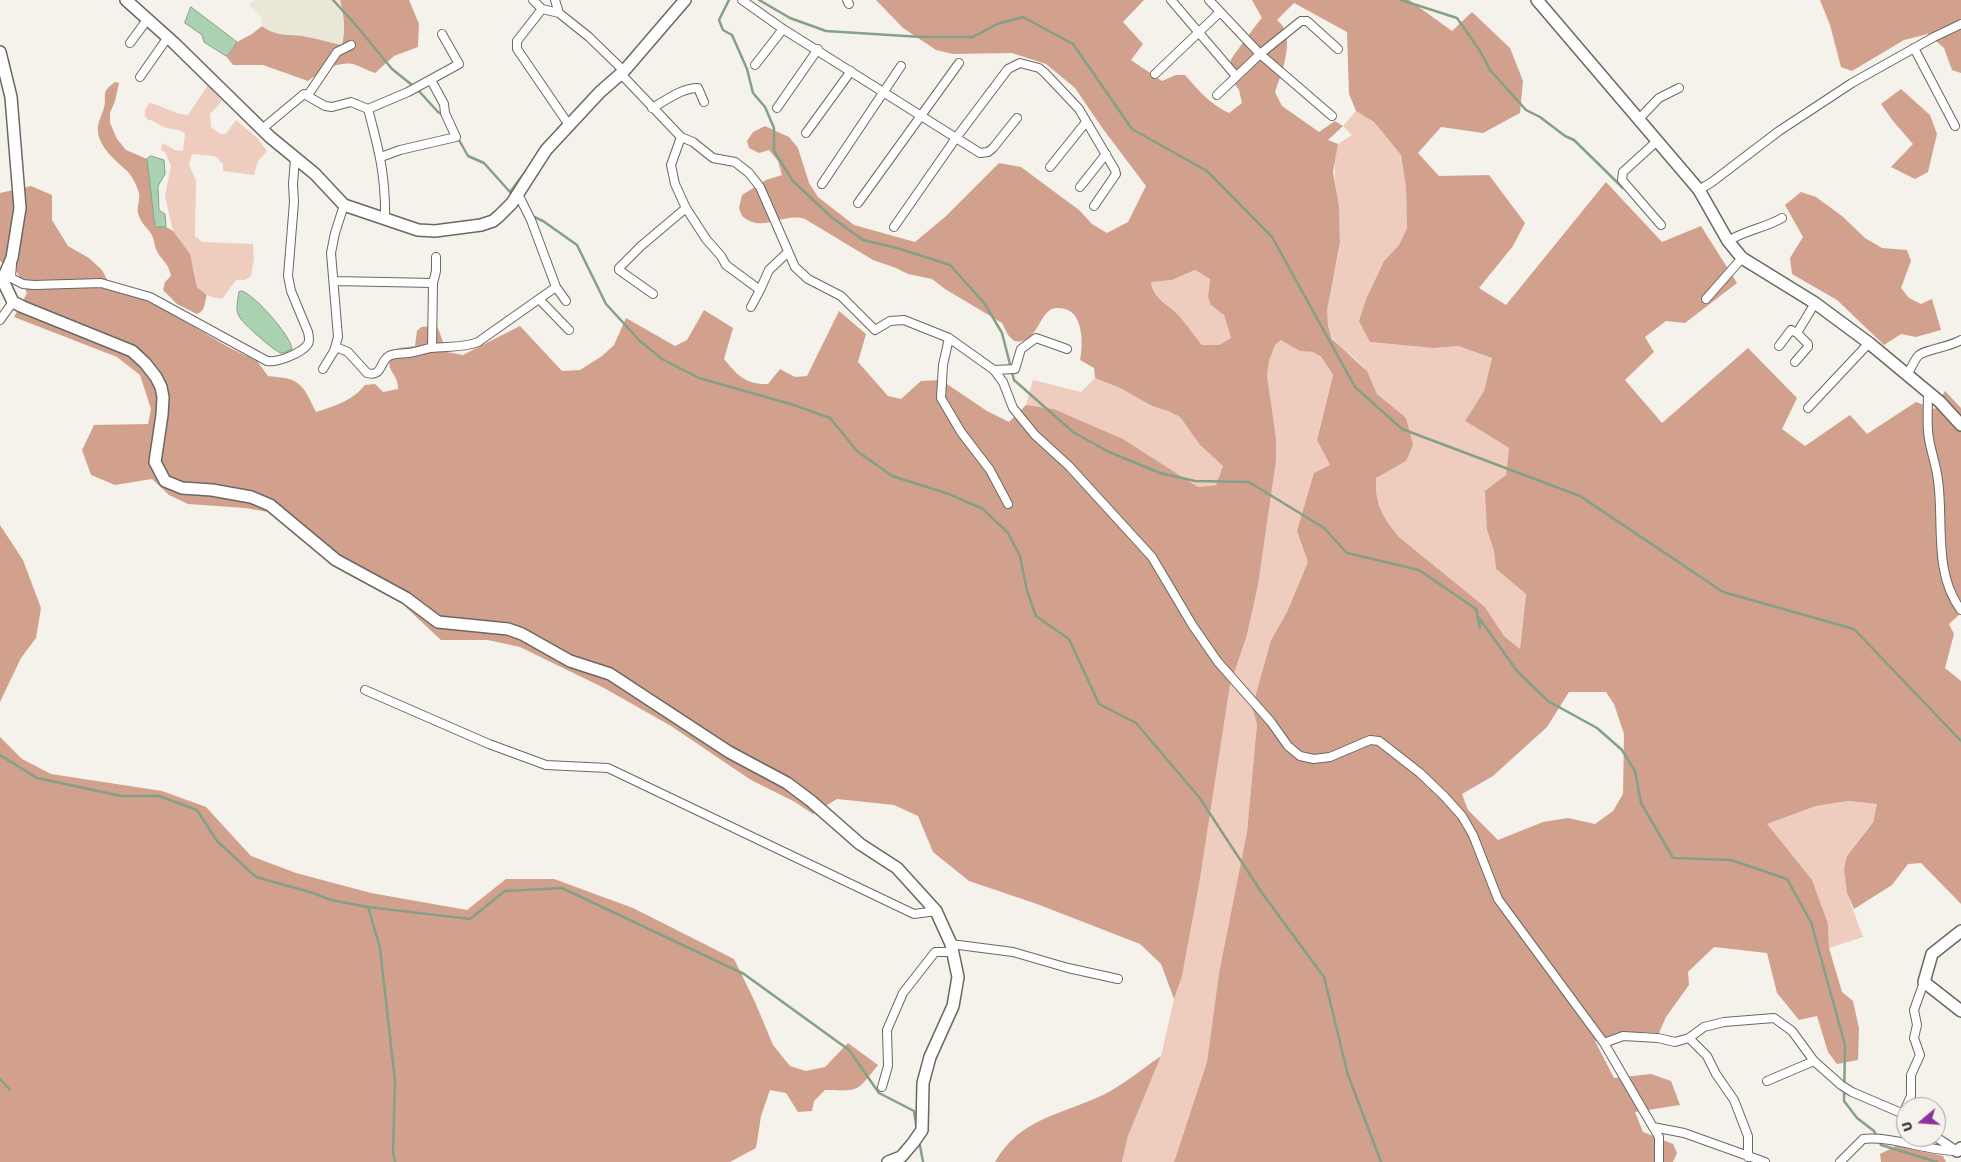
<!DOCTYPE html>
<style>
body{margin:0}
#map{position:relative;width:1961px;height:1162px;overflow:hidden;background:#f4f2ea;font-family:Signika,sans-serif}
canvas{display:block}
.north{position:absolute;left:1896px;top:1097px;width:50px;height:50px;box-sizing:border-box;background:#f4f2ea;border:1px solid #a4a29c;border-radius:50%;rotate:252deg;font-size:14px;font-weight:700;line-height:20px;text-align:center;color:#2b2a27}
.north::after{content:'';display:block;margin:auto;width:18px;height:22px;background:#8d329d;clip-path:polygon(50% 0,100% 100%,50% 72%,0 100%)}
</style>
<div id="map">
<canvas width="1961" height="1162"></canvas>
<div class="north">U</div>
</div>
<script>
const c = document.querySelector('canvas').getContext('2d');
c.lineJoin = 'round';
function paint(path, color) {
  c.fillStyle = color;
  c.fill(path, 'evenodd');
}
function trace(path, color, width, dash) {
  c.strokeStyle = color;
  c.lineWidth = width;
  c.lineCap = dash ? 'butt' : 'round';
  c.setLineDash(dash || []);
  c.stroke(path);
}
const built = new Path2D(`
 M254,0H340L345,22V32L342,45L323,42L308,37L272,33L262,26V18L249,5Z`);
const green = new Path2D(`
 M208,85L222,101L210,114L211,127L220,134H226L236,120L257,138L267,151L258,161L254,175L223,171V164L215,156L192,154L189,165L196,180L195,236L202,242L253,244L254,259L251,276L245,280H236L222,299L211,297L197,287L194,270L185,247L179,241L173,231L165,196L171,166L165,152L161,150L162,143L175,150L183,151L185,134C179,128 172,130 164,127C158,125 155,120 148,120C142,115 145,108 150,103C163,106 174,114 188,115Z
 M1356,111L1374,122L1401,155L1406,188L1407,228L1399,245L1384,261L1367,297L1370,342L1433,348L1458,346L1492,358L1484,391L1465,421L1509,448L1506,475L1487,530L1494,551L1496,569L1526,594L1520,649L1504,636L1485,607L1399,537C1382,516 1375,505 1376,478L1389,470L1390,406C1386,402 1380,398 1376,393C1373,386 1371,378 1367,372C1356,354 1332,348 1328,326C1322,299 1338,270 1340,243C1342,209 1329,178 1338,144L1352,135L1343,126Z
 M1195,270L1210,279L1208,297L1211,304L1224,315L1231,338L1219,345H1202C1193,335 1186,324 1177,314C1166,302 1156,300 1151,282L1172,280Z
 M1281,340L1308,352H1313L1321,358L1333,375L1317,439L1330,465L1297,531L1309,562L1287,612L1271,640L1252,708L1257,724L1247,832L1219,973L1207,1062L1174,1162H1122L1128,1136L1161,1056L1174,999L1182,976L1199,885L1230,685L1247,635L1258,585L1276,461V438L1267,375L1269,361L1275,345Z
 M1095,378L1120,388L1152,406L1168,411L1180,417L1200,445L1223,466L1216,485L1198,487L1123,439L1054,409L1026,405L1033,380L1081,392Z
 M1848,801L1877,804L1873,821L1847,856V893L1863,937L1829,948L1828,924L1767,824L1816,806Z`);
const forest = new Path2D(`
 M340,0H409L419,24L418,47L394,56L375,73C368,71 360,66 353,64C337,61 320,72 308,81L263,65H233L226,56L230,53L237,42L252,34L262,26C278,38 288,33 307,37C319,39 330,43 342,45C346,29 344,16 340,0Z
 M876,0H1144L1123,22L1143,44L1131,60L1162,81L1176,75H1185C1198,90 1211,105 1229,113L1242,103L1239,90L1229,76C1230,71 1229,65 1231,60C1232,57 1258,22 1262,18L1252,0H1409L1452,31L1472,12L1510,48L1523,81L1520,113L1483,133L1441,127L1418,153L1439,176L1489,175L1525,223L1513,246L1479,288L1506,305L1606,182L1662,242L1701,226L1737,283L1685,323L1666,321L1645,337L1654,352L1625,380L1662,423L1748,348L1797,398L1782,429L1805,446L1850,415L1867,434L1916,402L1935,409L1945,391L1961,408V613L1949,624L1954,634L1945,668L1961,681V904L1921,863L1908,864L1892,885L1854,909L1847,893L1844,869L1847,856L1873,822L1877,804L1848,801L1816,806L1767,824L1812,880L1828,924L1829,948L1842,992L1853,1001L1859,1028L1858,1060L1837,1064L1828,1052L1817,1016L1799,1020L1777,993L1767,953L1714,947L1688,972L1689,985L1666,1017L1659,1033C1635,1031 1619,1032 1595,1041L1614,1078L1651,1074L1671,1081L1680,1105L1635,1112L1643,1132L1673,1144L1677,1153L1673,1162H1174L1207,1062L1219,973L1247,832L1257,724L1252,708L1271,640L1287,612L1308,562L1297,531L1314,473L1330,465L1317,440L1333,375L1321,357L1313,352L1300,351L1281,340L1275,345L1269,361L1267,375L1276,438V461L1258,585L1247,635L1230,685L1199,885L1182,976L1174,999L1161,964L1140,944L1037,904L969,881L933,852L918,816L894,805L837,799L813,814L795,802L751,780L671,726L604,688L520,647L488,640H441L397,599L331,565L293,530L268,512L245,508L188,504L169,495L152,479L115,485L91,475L82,450L94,425L148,424L151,409L140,375L117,357L14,317L27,293L17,272L0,261V193L31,186L52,195V220L68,246L89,258L102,270L112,289L153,303L230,348L257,361L268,376C274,377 279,377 285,378C304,381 308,397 316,412C335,406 352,401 365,385L375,384L383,392L398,389C398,374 389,374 389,361L399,348L415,346L417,331L421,327L437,326L447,352L463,355L520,326L562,371L580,370L602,356L614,345L626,318L675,346L687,340L704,310L733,328L724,359C737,375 746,385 768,384L780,369L795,377L807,376L839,311L866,334L858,362L888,396L901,399L921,381L941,380L987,411L1009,422L1026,405L1054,409L1123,439L1198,487L1216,485L1223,466L1200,445L1180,417L1168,411L1152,406L1120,388L1095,378L1094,368L1080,360C1083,346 1084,314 1065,309C1060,308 1055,307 1050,310C1037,320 1035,345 1014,341L1008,335L1002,323L945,289L932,279L908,274L896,268L873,260L805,219C782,212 763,234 742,216L739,208L742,195L766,180L782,175L778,161L769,150L759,153L749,148L747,141L753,132L765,126L789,137L798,148L809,183L818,197L854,225L915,242L945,217L999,163L1021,167L1079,210L1092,224L1107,233L1128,222L1146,186L1103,129L1075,88L1046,64L1012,53L953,54L936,50L903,28ZM1294,3L1347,32L1349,94L1356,111L1374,122L1401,155L1406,188L1407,228L1399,245L1384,261L1367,297L1359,321L1370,342L1433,348L1458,346L1492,358L1484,391L1465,421L1509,448L1506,475L1485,491L1487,530L1494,551L1496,569L1526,594L1520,649L1504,636L1485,607L1399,537C1382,516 1375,505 1376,478L1406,461L1413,445L1406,418L1377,394L1367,371L1332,339L1328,326L1327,310L1340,243L1339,207L1333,172L1338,144L1328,140L1343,126L1335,121L1319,132L1282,106L1275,92C1282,72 1297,35 1277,20ZM1195,270L1210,279L1208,297L1211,305L1224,315L1231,338L1219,345H1202C1194,336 1188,326 1180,317C1169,304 1154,300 1151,282L1172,280ZM1569,692H1606L1614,704L1624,734L1623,794L1613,811L1595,824L1568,818L1543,822L1498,840L1468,810L1462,794L1493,776L1547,727Z
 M1820,0H1961V73L1952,70L1944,48L1928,34L1904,40L1852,71L1841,67L1830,25Z
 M115,82L119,83L115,101L110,113V123L117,139L126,150L147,159L155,227H166L173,231L190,254L197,287L207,295C204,302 206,311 197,314L177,304L163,290L165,282L171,276C168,260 159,260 155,246C154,241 153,236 150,232C146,227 141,222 139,216C135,207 142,199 138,190C136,184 131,174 126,170C114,159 96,145 98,126C99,120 102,114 104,108C107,94 100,93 115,82Z
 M1901,89L1930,115L1937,134L1928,172L1915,179L1891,167L1913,144L1893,121L1881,104Z
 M1801,192L1816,197L1842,216L1865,238L1882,248L1907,250L1911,261L1901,288L1909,298L1921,304L1932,299L1941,330L1916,337L1901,334L1884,345L1837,300L1792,274L1790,258L1803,237L1785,205Z
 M0,525L23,560L41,608L36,638L21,658L0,702Z
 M0,737L22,759L51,774L162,791L206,807L251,856L296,873L371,893L467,910L506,879H554L633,908L734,959L755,1002L773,1045L790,1066L806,1071L825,1067L848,1043L878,1065C856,1092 861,1091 825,1090L814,1101L812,1111L798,1112L786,1093L770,1090L761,1116L756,1148L730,1162H0Z
 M1161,1056L1128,1136L1122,1162H995C1020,1118 1061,1115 1103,1095C1123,1085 1142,1069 1161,1056Z
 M1896,1146L1943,1156L1946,1162H1881L1880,1154Z`);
const water = new Path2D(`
 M191,7L237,42L230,53L226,56L204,42L202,35L185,23Z
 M151,156L164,160L165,174L158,186L159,210L165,214L166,227H155L147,159Z
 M242,291C255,295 291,336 292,349C289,350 285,353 281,353C275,352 241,322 239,316C235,310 238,299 239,292Z`);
const stream = new Path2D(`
 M333,0L354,23L392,69L417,89L438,112L443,115
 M729,0L719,20L723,30L732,35L747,69L753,93L765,107L774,128V151L793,181L830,216L863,240L897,248L950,265L985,304L1002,333L1014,380L1073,432L1109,452L1160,473L1195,481L1249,482L1324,528L1347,553L1419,570L1476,609L1480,628L1479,618L1517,671L1548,701L1597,728L1622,750L1635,771L1641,803L1673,858L1731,860L1787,879L1811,922L1845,1045L1844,1101L1857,1118L1874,1131L1881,1145L1937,1162
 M759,0L790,18L826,31L921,37H973L997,24L1023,17L1073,44L1132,129L1207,171L1272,237L1355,387L1402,429L1580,496L1723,592L1854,629L1961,741
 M1401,0L1457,18L1480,51L1490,70L1526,110L1540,117L1565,136L1574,140L1623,188
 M558,129L573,113
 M455,140H459L468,156L484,163L510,192
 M513,197L510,192L532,163
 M530,215L543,221L577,245L606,304L640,341L662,359L699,378L794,405L830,418L857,451L892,476L949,494L983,509L1008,533L1020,556L1027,591L1036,616L1069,639L1099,704L1136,723L1199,797L1262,893L1324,977L1348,1075L1381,1162
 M0,755L37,778L121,796H159L197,810L217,841L256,877L313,893L331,900L368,907L470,919L505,891L562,888L744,974L849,1050L879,1093L914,1111L917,1130
 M368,907L380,948L395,1081L393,1152L395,1162
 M0,1079L10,1090
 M919,1140L923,1162`);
const street = new Path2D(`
 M533,0L542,9L559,13L589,37L624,71
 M555,0L559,13
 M742,0L783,29L980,153L988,152L993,148L1017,118
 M847,0L849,4
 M1171,0L1236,76
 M1209,0L1260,54L1332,116
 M542,9L517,41V49L569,125
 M130,43L147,20
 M1914,48L1955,126
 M755,65L783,29
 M621,74L681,137L693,142L713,158L735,162L749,173L760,187L795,267L808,279L841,296L875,330L890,321L904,320L949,338L994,370L1003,382L1013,408L1035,435L1069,466L1152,557L1193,626L1218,662L1271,722L1288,746L1300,756L1314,759L1330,757L1370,740L1379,741L1420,773L1444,796L1462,816L1473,835L1498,899L1604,1043L1653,1127L1684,1133L1765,1162
 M1155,74L1220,12
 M140,77L168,37
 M308,95L337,52L351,45
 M1217,95L1260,54L1301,21H1307L1338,49
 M652,108C667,100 681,88 698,88L704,102
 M777,108L818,49
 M368,109C379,150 386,177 385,220
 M1638,120L1659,98L1679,88
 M262,129L304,94L325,106L332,107L351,102L368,109L408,92L459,64L442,34
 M806,133L851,71
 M681,137L671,165L675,184L686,208L706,239L721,256L726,265L760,290L769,270L787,253
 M1656,142L1623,172L1622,180L1661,225
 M381,157L400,150L456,137L445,113L444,104L431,80
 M1050,167L1086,122
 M822,184L901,66
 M1080,187L1106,154
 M1699,190L1712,182L1779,131L1852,83L1934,37L1961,24
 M858,203L959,63
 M894,227L956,138L1008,69L1020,63L1039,68L1045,73L1079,109L1115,170L1116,174L1094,206
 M1728,241C1746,230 1765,228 1782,218
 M12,264L11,278L23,284L34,285L101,283L150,297L267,361C277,363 302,353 308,344C310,340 309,336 308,332L291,291L288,276L294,202L293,184L295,159
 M334,281L433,283L432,348
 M433,283L436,271V257
 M556,287L566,301
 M653,294L619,270V268L641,246L686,208
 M1706,299L1742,258
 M540,300L569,330
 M751,307L760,290
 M0,320L13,302
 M949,338L943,365L941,398L961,432L990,470L1008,504
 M1779,346L1791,330L1797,333
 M336,347L348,352L367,373C383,377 379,362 389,356C395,353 402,354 408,353C416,352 424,349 431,348C447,346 464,348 478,342L556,287L531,220L518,194
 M1795,362L1808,347V344L1797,333L1815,303
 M323,369L334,351L338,337L331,253L335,233L344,205
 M994,370L1015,369L1021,349L1036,338L1067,349
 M1908,374C1911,368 1914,361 1918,356C1923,350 1950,347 1961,340
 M1928,393C1928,405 1927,418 1928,431C1929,447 1936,463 1938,480C1944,522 1933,573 1961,610
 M1808,408L1869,343
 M365,690L489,744L546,765L608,768L914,914L936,911
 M951,944L1013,952L1068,968L1118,979
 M1689,1038L1707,1056L1716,1074L1734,1100L1748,1136V1157
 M1604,1043L1623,1036L1658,1038L1675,1042L1689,1038L1704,1027L1724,1022L1774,1018L1792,1031L1814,1061L1841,1085L1852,1092L1906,1115
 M1767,1081L1814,1061
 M882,1087L888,1066L887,1030L903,993L935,952H952
 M1906,1107L1911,1096V1075L1920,1055L1914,1038L1917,1025L1914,1010L1924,982
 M1653,1127L1659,1137V1162
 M1936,1137L1957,1151
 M1840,1162L1863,1139C1894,1136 1925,1151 1957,1151`);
const secondary = new Path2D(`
 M126,0L174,43L270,137L315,174L344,205L418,230L435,231L481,225L493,221L499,216L512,203L546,150L600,92L624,71L685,0
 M1537,0L1699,190L1728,241L1742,258L1815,303L1869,343L1940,402L1961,425
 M0,52L11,97L20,208L12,258L5,274L4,283L13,302L23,307L132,351L145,363L156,377L161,387L163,397L162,415L155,462L165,481L182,488L212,490L251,497L270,505L336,560L406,598L438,622L508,629L522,634L570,661L610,674L729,752L787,783L811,801L860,844L897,868L936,911L951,944L958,977L953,1006L930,1057L923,1083L922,1130L913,1143L901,1157L888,1162
 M1961,931L1932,954L1924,982L1961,1011
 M1957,1151L1961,1148`);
paint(built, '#ebe7d8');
paint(green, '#eeccbe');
paint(forest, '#d1a18e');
paint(water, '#aad2b0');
trace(water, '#84a087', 1);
trace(stream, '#84a087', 2.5);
trace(street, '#6a6861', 10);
trace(secondary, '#6a6861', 14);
trace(street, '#fff', 8);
trace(secondary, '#fff', 11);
</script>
